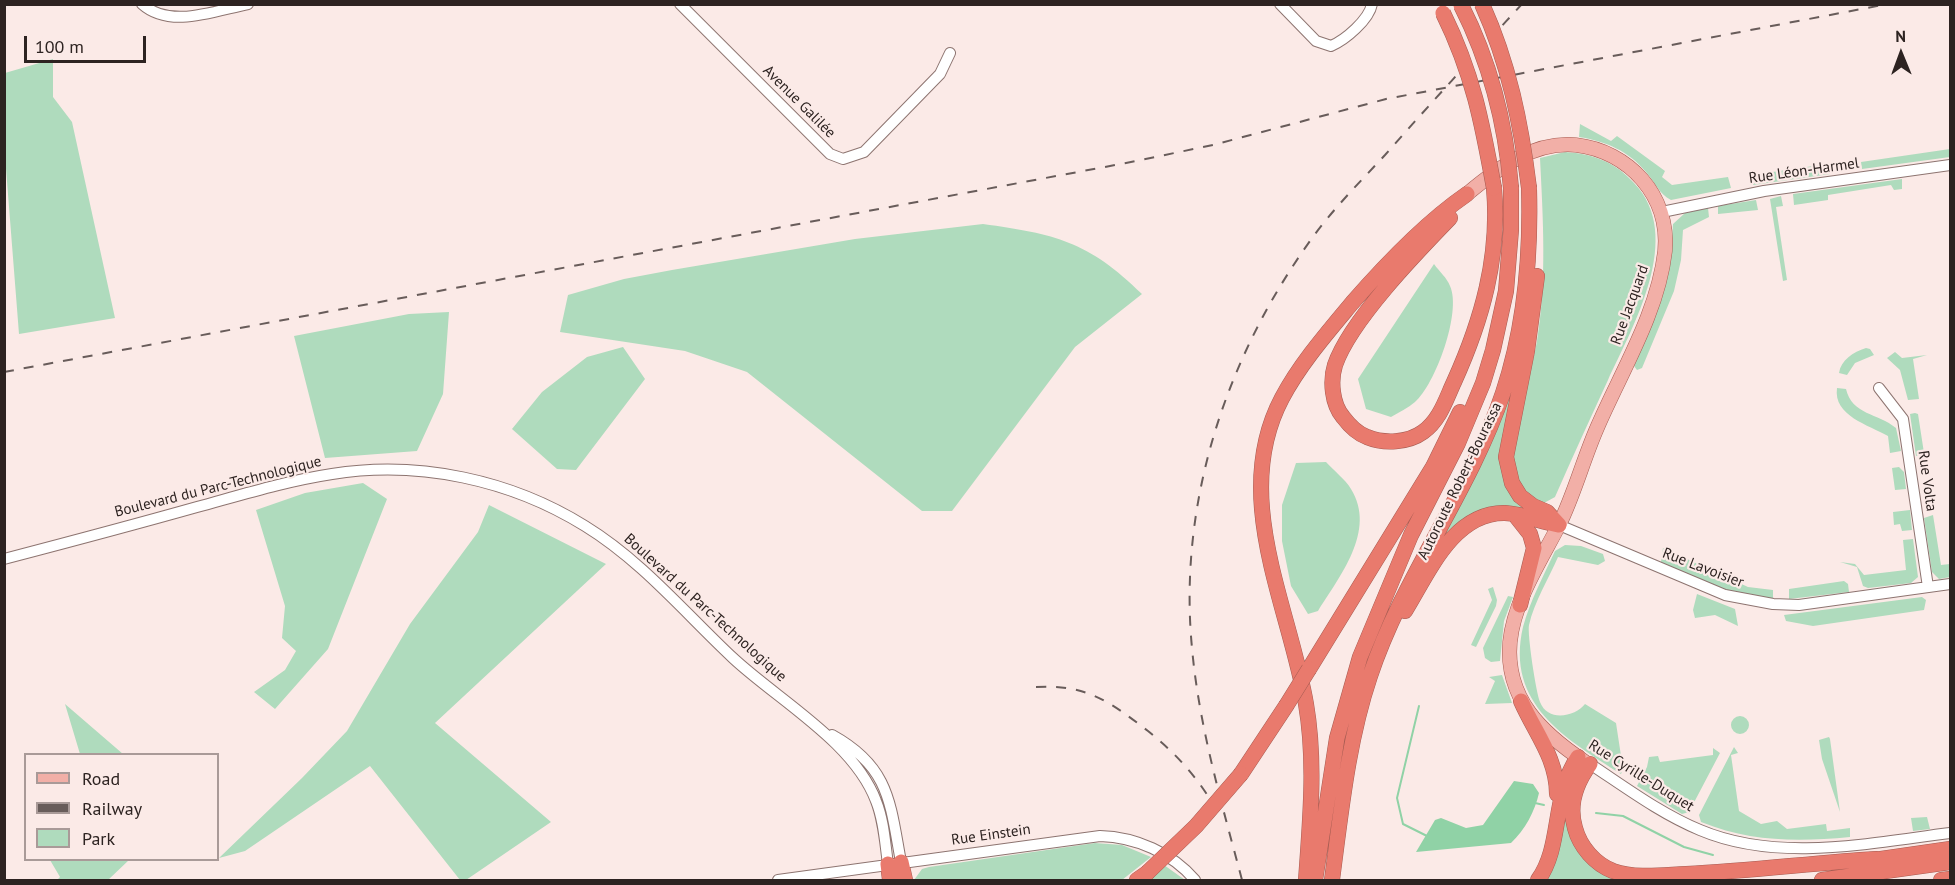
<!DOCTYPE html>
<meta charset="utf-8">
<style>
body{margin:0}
#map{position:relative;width:1955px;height:885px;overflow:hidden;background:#fbeae7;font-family:"PT Sans",sans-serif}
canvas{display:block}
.frame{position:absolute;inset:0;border:6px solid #2d2321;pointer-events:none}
.legend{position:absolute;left:24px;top:753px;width:195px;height:108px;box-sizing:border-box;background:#fbeae7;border:2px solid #a99a98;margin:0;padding:8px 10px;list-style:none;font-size:18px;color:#2d2321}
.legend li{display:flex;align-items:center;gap:12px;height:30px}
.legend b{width:30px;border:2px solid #a99a98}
.north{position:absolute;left:1871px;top:24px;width:60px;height:60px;-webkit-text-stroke:4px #fbeae7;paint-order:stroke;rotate:359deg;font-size:16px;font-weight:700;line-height:24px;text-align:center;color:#2d2321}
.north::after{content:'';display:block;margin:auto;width:21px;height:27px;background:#2d2321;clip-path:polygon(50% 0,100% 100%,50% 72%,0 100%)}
.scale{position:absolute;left:24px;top:36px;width:122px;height:27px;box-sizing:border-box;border:3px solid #2d2321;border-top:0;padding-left:8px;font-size:18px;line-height:21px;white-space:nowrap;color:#2d2321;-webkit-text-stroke:4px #fbeae7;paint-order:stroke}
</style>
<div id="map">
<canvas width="1955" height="885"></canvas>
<div class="frame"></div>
<ul class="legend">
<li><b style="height:8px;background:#f2afa7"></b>Road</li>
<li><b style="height:8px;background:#685c5a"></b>Railway</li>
<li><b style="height:16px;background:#afdbbd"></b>Park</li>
</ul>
<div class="north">N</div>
<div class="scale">100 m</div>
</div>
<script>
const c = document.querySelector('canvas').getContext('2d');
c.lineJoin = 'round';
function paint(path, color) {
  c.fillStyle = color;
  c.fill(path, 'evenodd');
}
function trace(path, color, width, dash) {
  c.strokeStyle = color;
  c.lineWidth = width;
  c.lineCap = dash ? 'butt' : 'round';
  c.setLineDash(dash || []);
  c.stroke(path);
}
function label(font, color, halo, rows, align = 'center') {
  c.font = font + ' "PT Sans",sans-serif';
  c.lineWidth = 4.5;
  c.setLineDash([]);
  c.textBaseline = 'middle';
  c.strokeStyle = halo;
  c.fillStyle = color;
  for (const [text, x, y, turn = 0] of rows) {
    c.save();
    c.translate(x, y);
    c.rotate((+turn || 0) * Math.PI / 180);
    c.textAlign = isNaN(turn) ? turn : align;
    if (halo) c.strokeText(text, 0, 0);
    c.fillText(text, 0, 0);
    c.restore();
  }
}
const green = new Path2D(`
 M53,59V97L72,122L115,318L19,334L5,156V73Z
 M1580,124L1611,141L1617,136L1665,171L1662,177L1672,185L1728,177L1731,188L1671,200C1659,194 1655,182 1646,172C1629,151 1605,141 1579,137Z
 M1950,149V157L1862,169L1861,162Z
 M1565,152C1594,154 1615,162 1634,183C1685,236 1633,326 1608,380C1590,419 1572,458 1555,497L1544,503C1524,495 1511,475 1512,452C1514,419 1531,375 1537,341C1547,280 1543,219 1540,158Z
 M1827,164L1830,174L1753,185L1752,175Z
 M1902,179V189L1894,190L1891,185L1828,195V200L1794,205L1793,194Z
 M1781,196L1783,206L1776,207L1787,280L1783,281L1770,199Z
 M1756,200L1758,210L1718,214V206Z
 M1708,208L1709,217L1683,230L1681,260L1674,291L1642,368L1637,370L1634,366L1671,252L1673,224L1685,213Z
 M983,224C1055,234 1088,241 1142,294L1075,347L952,511H922L747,372L685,351L560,332L568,295L624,279L672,270L855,239Z
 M1434,264C1439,271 1447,278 1450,286C1462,312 1435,385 1415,402C1408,408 1399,412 1391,417L1366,409L1358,379Z
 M449,312L443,394L417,451L325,458L294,336L409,314Z
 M623,347L645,379L576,470L557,469L512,429L542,392L587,357Z
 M1866,348L1870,349L1874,355L1855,363L1847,375L1839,373C1841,360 1853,352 1866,348Z
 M1895,352L1902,358L1927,355L1913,359L1919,399L1908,400L1900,370L1887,358Z
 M1514,381L1500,461L1505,484L1525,508L1523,511L1511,508L1444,540L1441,538Z
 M1837,388L1846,389C1852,415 1878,413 1896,428L1901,451L1890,453L1888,436C1869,425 1833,416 1837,388Z
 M1915,413L1918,414L1924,453L1916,456L1910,414Z
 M1326,462C1334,471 1345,479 1351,489C1377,531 1339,577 1318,611L1308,614L1291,586L1282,541V505L1296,463Z
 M1899,467L1904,472L1906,489L1895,490L1892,468Z
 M363,483L387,499L328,649L275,709L254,692L285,670L296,651L282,638L285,606L256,510L305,493Z
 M489,505L606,564L435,723L551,822L466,880H460L370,766L245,851L219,858L302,778L347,731L410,624L478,532Z
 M1910,510L1912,530L1902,531L1900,524L1894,525L1893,512Z
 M1933,515L1941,565L1950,564V577L1939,579L1932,572L1924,518Z
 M1913,539L1918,577L1911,583L1868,588L1863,586L1857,567L1840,562L1855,564L1864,575L1906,570L1903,540Z
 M1565,545L1581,546L1603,554L1605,561L1598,565L1558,557C1549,578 1534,602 1529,625C1527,633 1536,693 1540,702C1548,723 1576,716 1585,704L1616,723L1623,769L1621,774C1566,739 1505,704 1523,627C1530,601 1544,575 1555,551Z
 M1663,548L1748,587L1773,590V599C1733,597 1697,578 1661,562Z
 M1844,581L1848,584L1849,592L1789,599V589Z
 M1493,587L1497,600L1496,606L1476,647L1471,645L1492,600L1488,589Z
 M1697,594L1735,609L1738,626L1715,615L1695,618L1693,610Z
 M1508,596L1513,597L1504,621L1500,661L1491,662L1485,658L1483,648Z
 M1922,597L1926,600L1924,610L1813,626L1786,621L1784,615Z
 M1502,675L1512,703L1485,704L1495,681L1489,677Z
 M65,704L123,754H80Z
 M1731 725a9 9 0 1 1 18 0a9 9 0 1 1-18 0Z
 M1829,737L1830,739L1840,812L1822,759L1819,740Z
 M1734,747L1738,753L1731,755L1739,811L1761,824L1777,821L1787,829L1826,824L1827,831L1850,828V837C1797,842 1751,842 1701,822L1699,815Z
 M1713,748L1720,753L1689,812L1682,814L1637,786L1647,767L1649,757L1658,756L1660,762L1713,755Z
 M1564,794L1588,861L1657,880H1543Z
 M1927,817L1930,829L1913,831L1911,818Z
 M1095,843L1122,845L1151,857L1122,880H914L922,869L929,867Z
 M50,860H129L108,880H57L60,877Z
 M1164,865L1185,880H1145Z`);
const water = new Path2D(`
 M1514,781L1533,784L1539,793C1535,811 1525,830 1511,843L1416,852L1435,820L1441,818L1466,828L1483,825Z`);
const stream = new Path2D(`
 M1419,706L1397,798L1403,824L1427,836
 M1535,803L1544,805
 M1596,813L1623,816L1684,847L1713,855`);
const minor = new Path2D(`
 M142,4C170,29 214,11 248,4
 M680,4L830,154L843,159L864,152L940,74L950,53
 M1280,4L1316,41L1331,46C1345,40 1369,20 1372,4
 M1662,212L1764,191L1950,165
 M1879,388L1903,419L1928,587
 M1559,525L1725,595L1773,604L1799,605L1950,584
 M4,559C69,542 133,525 197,507C241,495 286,481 332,474C419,460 511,480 585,526C642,561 685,613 733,658C778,700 854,742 876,801C884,821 885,843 888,864
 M832,735C890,767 890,803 901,862
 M1590,764C1625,787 1661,814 1700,830C1778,863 1870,843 1950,833
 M778,880L1100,836C1136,837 1172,853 1195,880`);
const major = new Path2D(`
 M1467,194C1498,168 1534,141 1576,145C1629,151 1670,196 1665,251C1658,313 1621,372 1597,428C1583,460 1574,495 1559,525C1540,562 1514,601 1510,642C1505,699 1542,733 1585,762`);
const highway = new Path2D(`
 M1450,218C1417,252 1350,321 1335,365C1330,381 1332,404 1343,417C1349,425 1356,433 1367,437C1384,444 1408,443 1423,432C1440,420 1446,399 1454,382C1482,320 1500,257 1494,188
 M1537,276L1527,351L1506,457L1512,483L1520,496L1533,506L1547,512L1559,525
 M1515,515L1530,534L1534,548L1520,605
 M1405,611C1428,574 1453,512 1505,513C1523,514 1541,522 1559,525
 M1309,669L1433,467L1460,412
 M1521,701C1535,733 1557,758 1557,794
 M1590,764C1576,783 1568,805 1575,828C1580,847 1595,864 1613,871C1636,879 1663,875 1686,874C1750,871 1813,863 1876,859
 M1241,774L1286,706
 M1867,861L1950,849
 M901,862L905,880
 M888,864L890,880
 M1137,880L1147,873
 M1306,880C1310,822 1316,762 1306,704C1289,605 1230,496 1282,398C1300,364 1327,333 1352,303C1386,264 1425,223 1467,194
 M1315,880L1337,738L1360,657L1411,535L1458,443L1483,383L1493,350L1506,291L1511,230V188
 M1332,880C1341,812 1348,741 1370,676C1403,577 1470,491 1503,393C1525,327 1531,257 1529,188
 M1538,880C1563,845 1551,797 1578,757
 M1822,880L1950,862
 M1941,880L1950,879`);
const rail = new Path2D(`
 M4,372L1126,163L1213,145L1386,99L1888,4
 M1036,687C1087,684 1110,702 1148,731C1179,756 1203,783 1221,819
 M1242,880C1222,804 1199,727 1192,648C1178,503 1226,358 1310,241C1332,210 1359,183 1385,155C1430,104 1476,54 1522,4`);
const highwayBridge = new Path2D(`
 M1482,4C1509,64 1521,123 1529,188
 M1461,5C1490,62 1506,125 1511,188
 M1443,13C1473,74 1482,122 1494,188
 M1286,706L1309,669
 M1147,873L1196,826L1241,774`);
const streetNames = [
 ["Avenue Galilée",799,102,45],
 ["Rue Léon-Harmel",1804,171,-8],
 ["Rue Jacquard",1630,305,-70],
 ["Autoroute Robert-Bourassa",1460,481,-64],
 ["Rue Volta",1927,481,82],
 ["Boulevard du Parc-Technologique",218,487,-14],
 ["Rue Lavoisier",1703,568,21],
 ["Boulevard du Parc-Technologique",705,608,42],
 ["Rue Cyrille-Duquet",1641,776,32],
 ["Rue Einstein",991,835,-8]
];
paint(green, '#afdbbd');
paint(water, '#90d2a6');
trace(stream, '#90d2a6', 2);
trace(minor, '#8d7470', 12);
trace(major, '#a75c52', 15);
trace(highway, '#a75c52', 16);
trace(minor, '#fff', 10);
trace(major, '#f2afa7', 14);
trace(highway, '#e97a6d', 15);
trace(rail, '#685c5a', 2, [10, 10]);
trace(highwayBridge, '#a75c52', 16, []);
trace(highwayBridge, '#e97a6d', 15);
label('15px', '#2d2321', '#fbeae7', streetNames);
</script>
